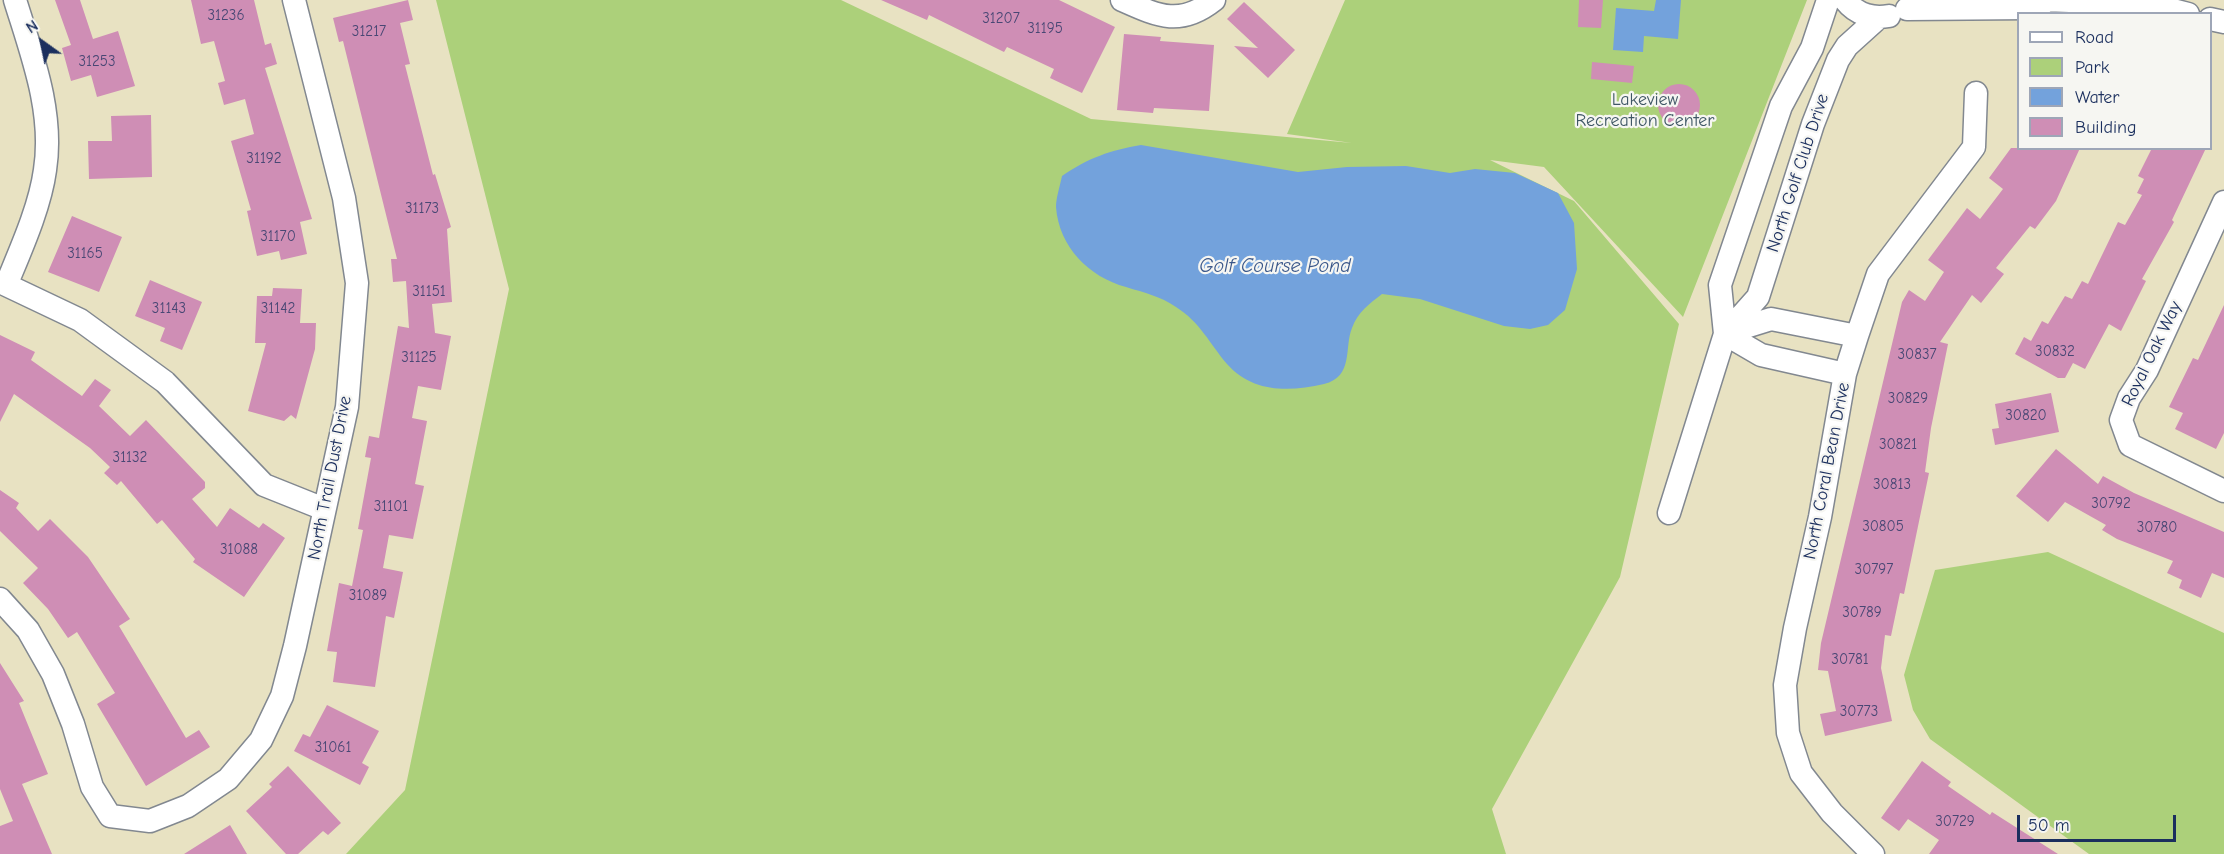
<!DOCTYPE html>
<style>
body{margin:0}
#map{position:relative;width:2224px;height:854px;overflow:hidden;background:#e8e2c2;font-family:"Comic Neue",sans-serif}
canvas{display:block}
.legend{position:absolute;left:2017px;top:12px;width:195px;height:138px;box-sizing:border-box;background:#f6f6f2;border:2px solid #9ea6b7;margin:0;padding:8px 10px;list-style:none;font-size:18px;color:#1b2f5e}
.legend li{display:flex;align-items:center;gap:12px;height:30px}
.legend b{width:30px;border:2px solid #9ea6b7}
.north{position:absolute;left:12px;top:12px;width:60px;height:60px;-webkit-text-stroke:4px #f6f6f2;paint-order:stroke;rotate:327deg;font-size:16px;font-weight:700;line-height:24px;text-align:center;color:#1b2f5e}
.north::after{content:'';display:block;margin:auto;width:21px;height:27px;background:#1b2f5e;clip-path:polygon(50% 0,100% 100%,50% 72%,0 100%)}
.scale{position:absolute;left:2017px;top:815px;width:159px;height:27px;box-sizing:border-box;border:3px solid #1b2f5e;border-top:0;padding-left:8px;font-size:18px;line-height:21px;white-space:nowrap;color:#1b2f5e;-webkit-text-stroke:4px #f6f6f2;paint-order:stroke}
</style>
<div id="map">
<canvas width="2224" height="854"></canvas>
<ul class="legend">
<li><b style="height:8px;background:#fff"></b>Road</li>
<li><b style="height:16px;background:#acd07a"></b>Park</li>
<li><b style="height:16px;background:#73a2dc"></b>Water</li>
<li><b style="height:16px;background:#cf8eb5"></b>Building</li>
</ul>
<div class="north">N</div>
<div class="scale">50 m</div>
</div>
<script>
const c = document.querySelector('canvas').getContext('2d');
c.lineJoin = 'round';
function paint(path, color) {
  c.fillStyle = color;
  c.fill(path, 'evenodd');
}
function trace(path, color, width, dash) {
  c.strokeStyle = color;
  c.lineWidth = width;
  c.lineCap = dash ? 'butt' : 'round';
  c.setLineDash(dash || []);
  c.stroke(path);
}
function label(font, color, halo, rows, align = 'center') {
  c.font = font + ' "Comic Neue",sans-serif';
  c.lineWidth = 4.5;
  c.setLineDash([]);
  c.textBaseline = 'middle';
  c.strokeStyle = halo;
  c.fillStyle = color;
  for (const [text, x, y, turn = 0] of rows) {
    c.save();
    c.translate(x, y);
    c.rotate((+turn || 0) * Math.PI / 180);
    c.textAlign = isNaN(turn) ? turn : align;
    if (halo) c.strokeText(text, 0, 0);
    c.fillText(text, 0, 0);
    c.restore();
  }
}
const green = new Path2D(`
 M436,0H841L1091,119L1352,143L1287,134L1345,0H1807L1683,317L1544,167L1490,160L1574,201L1679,324L1620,577L1492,809L1506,854H346L405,790L509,289Z
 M2048,552L2224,633V854H2089L1930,739L1913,710L1904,675L1935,570Z`);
const water = new Path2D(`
 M1656,0H1681L1678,39L1644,36L1643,52L1613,50L1616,8L1654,11Z
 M1141,145L1298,172L1347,167L1406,166L1450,173L1475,169L1515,173L1558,193L1574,223L1577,269L1565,310L1548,325L1530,329L1504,326L1420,299L1382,294C1369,304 1358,312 1352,328C1344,347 1354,377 1324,384C1289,392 1253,393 1227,364C1210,344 1200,322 1176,307C1160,296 1145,293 1126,287C1089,277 1059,247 1056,207C1056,198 1060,186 1062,176C1088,158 1111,150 1141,145Z`);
const building = new Path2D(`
 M55,0H80L93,39L118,31L135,86L97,97L91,75L71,81L62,48L71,45Z
 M191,0H254L265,45L271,43L277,64L265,68L312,219L300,222L307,254L281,260L279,251L257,256L247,211L251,210L231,141L254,134L245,99L224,105L218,83L225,81L214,41L201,44Z
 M408,0L413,20L400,23L410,64L405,65L433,175L435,174L451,227L447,229L452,302L432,304L435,333L451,336L441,390L418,386L412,418L427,421L415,484L424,486L413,539L389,535L383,568L403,572L394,618L386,616L375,687L333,682L337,652L327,651L339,583L352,586L363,530L358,529L371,458L365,457L369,436L379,438L398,326L409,328L406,281L393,282L391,259H397L343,41L339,42L333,18Z
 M881,0H1059L1115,27L1082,93L1050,78L1054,69L1007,47L1004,52L929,15L927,20Z
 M1579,0H1603L1601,28L1578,27Z
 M1244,2L1295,50L1268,78L1234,46L1258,48L1227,19Z
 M1124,34L1161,37L1160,41L1214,45L1209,111L1154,108L1153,113L1117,110Z
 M1592,62L1634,66L1632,83L1591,79Z
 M1658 105a21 21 0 1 1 42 0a21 21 0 1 1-42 0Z
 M151,115L152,177L89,179L88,141H112L111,116Z
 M2011,148H2080L2056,201L2035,229L2030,226L1996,268L2004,274L1981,303L1972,295L1940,342L1948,344L1931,428L1925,472L1929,473L1904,594L1900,593L1891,636L1885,635L1881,668L1892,721L1825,736L1820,714L1836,711L1828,671L1818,670L1821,643L1902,302L1909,290L1925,301L1944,272L1928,260L1967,208L1980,219L2003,189L1989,178Z
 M2152,148H2206L2172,220L2174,222L2142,279L2146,281L2121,331L2109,324L2085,369L2073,363L2065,378H2058L2015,354L2024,337L2031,341L2042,321L2048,324L2065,296L2072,299L2082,281L2088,284L2118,222L2125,225L2142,195L2137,193L2144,179L2138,176Z
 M72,216L122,237L99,292L48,272Z
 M150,280L202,302L182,350L160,341L165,328L135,316Z
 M273,288L302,289L300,323H316L315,349L296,419L291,415L284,421L248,411L266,343H255L257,296H272Z
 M2224,305V433L2216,449L2175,429L2183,413L2169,407L2193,358L2198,360Z
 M0,335L35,352L31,360L82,396L95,379L111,390L99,406L130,436L146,420L205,482V488L192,499L217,527L230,508L259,528L263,523L285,538L244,597L193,562L195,559L162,520L157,524L121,481L117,485L104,473L110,467L90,448L14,394L0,422Z
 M2051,393L2059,432L1995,445L1992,429L1999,428L1995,404Z
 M2056,449L2098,484L2103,476L2134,493L2224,532V578L2212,573L2201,598L2179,588L2182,580L2167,573L2173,561L2117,539L2102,530L2106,525L2065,502L2048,522L2016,496Z
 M0,490L19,503L16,508L38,531L50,519L88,557L130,619L119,626L186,738L199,730L210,747L146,786L97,704L115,693L77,632L68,638L48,609L23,583L38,568L0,531Z
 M0,663L24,701L19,703L48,774L22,784L52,854H0V826L13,821L0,789Z
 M327,705L379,731L362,763L369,767L360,785L294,751L303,734L310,737Z
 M1922,761L1951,782L1948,786L1990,815L1992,812L2058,854H1929L1939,840L1908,819L1899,831L1881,818Z
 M288,766L341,823L328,835L323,831L298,854H286L246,811L272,787L269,784Z
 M230,825L247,854H184Z`);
const minor = new Path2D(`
 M1122,0C1158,16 1180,27 1214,0
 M1845,0C1856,14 1872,19 1889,16
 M2043,0L2150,4L2188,14
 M1907,9L2032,8L2047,1
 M2210,19L2224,22
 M2224,202L2147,370L2129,398L2121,420L2130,445L2224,491
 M0,282L80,320L165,382L264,485L324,509
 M7,283C21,249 40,207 45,170C54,112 32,55 15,0
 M1726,333L1771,319L1857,336
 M1725,334L1758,297L1813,124L1838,60L1847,46L1878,18
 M1725,334L1761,355L1845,374
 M1669,513L1725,334L1720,285L1781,106L1812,48L1828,0
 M0,599L28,630L53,674L73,724L92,787L110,816L150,821L188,806L228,779L261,740L282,696L295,646L347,407L357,283L344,198L294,0
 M1873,854L1832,813L1801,773L1788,733L1785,685L1795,628L1820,517L1845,374L1857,336L1878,274L1974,147L1976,93`);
const numberNames = [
 ["31236",226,16],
 ["31207",1001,19],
 ["31195",1045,29],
 ["31217",369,32],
 ["31253",97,62],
 ["31192",264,159],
 ["31173",422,209],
 ["31170",278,237],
 ["31165",85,254],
 ["31151",429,292],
 ["31143",169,309],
 ["31142",278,309],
 ["30832",2055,352],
 ["30837",1917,355],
 ["31125",419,358],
 ["30829",1908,399],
 ["30820",2026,416],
 ["30821",1898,445],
 ["31132",130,458],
 ["30813",1892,485],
 ["30792",2111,504],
 ["31101",391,507],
 ["30805",1883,527],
 ["30780",2157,528],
 ["31088",239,550],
 ["30797",1874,570],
 ["31089",368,596],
 ["30789",1862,613],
 ["30781",1850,660],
 ["30773",1859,712],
 ["31061",333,748],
 ["30729",1955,822]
];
const parkNames = [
 ["Lakeview",1645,100],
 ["Recreation Center",1645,121]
];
const streetNames = [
 ["North Golf Club Drive",1798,173,-72],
 ["Royal Oak Way",2152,354,-64],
 ["North Coral Bean Drive",1827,471,-79],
 ["North Trail Dust Drive",330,478,-79]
];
const waterNames = [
 ["Golf Course Pond",1275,266]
];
paint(green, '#acd07a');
paint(water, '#73a2dc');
paint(building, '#cf8eb5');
trace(minor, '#828890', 25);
trace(minor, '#fff', 22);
label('15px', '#484774', null, numberNames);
label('18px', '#3f5765', '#f6f6f2', parkNames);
label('18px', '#1b2f5e', '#f6f6f2', streetNames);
label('italic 20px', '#3a578a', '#f6f6f2', waterNames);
</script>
